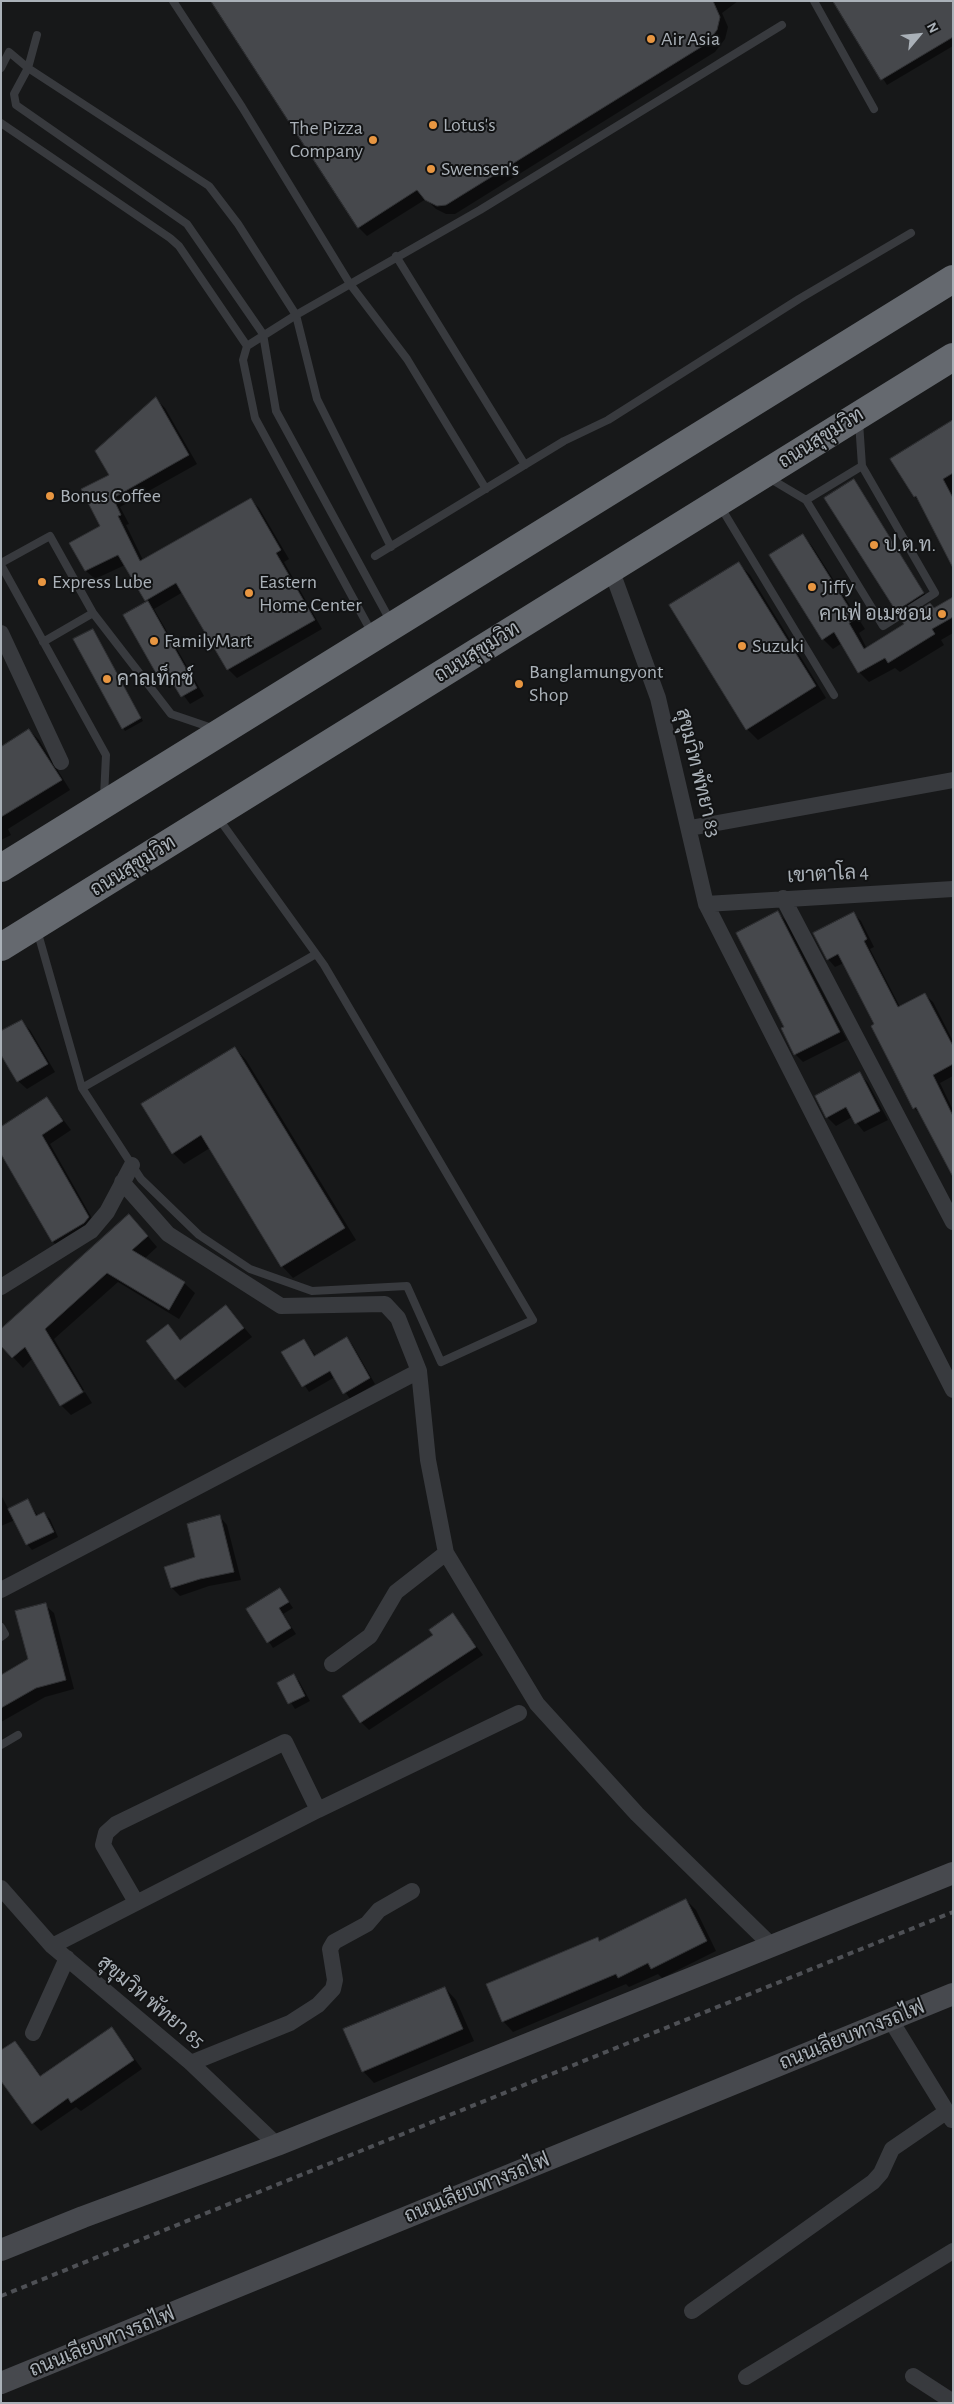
<!DOCTYPE html>
<meta charset="utf-8">
<style>
body{margin:0}
#map{position:relative;width:954px;height:2404px;overflow:hidden;background:#171819;font-family:"Alegreya Sans",sans-serif}
canvas{display:block}
.frame{position:absolute;inset:0;border:2px solid #aab1b8;pointer-events:none}
.north{position:absolute;left:894px;top:10px;width:50px;height:50px;-webkit-text-stroke:4px #121314;paint-order:stroke;rotate:62deg;font-size:14px;font-weight:700;line-height:20px;text-align:center;color:#aab1b8}
.north::after{content:'';display:block;margin:auto;width:18px;height:22px;background:#aab1b8;clip-path:polygon(50% 0,100% 100%,50% 72%,0 100%)}
</style>
<div id="map">
<canvas width="954" height="2404"></canvas>
<div class="frame"></div>
<div class="north">N</div>
</div>
<script>
const c = document.querySelector('canvas').getContext('2d');
c.lineJoin = 'round';
function paint(path, color) {
  c.fillStyle = color;
  c.fill(path, 'evenodd');
}
function trace(path, color, width, dash) {
  c.strokeStyle = color;
  c.lineWidth = width;
  c.lineCap = dash ? 'butt' : 'round';
  c.setLineDash(dash || []);
  c.stroke(path);
}
function label(font, color, halo, rows, align = 'center') {
  c.font = font + ' "Alegreya Sans",Sarabun,sans-serif';
  c.lineWidth = 4;
  c.setLineDash([]);
  c.textBaseline = 'middle';
  c.strokeStyle = halo;
  c.fillStyle = color;
  for (const [text, x, y, turn = 0] of rows) {
    c.save();
    c.translate(x, y);
    c.rotate((+turn || 0) * Math.PI / 180);
    c.textAlign = isNaN(turn) ? turn : align;
    if (halo) c.strokeText(text, 0, 0);
    c.fillText(text, 0, 0);
    c.restore();
  }
}
const shadow = new Path2D(`
 M212,1H738L722,13L728,27L725,39L715,52L455,214H446L436,209L426,199L367,236L359,228Z
 M834,1H953V46L887,85Z
 M156,399L165,408L197,464L120,507L129,524L126,525L143,560L250,499L259,508L289,559L284,562L322,629L237,678L228,669L183,592L154,609L204,696L190,704L176,685L169,688L162,681L148,602L125,565L95,579L86,571L71,544L102,527L111,476Z
 M953,422L952,489L953,565L921,503L915,497Z
 M856,483L926,596L899,613L897,610Z
 M802,535L812,546L865,629L859,633L867,649L953,598V633L941,640L944,645L900,672L895,668L869,682L859,672L842,643L833,649L823,639Z
 M738,563L750,575L826,698L758,740L747,729Z
 M93,630L143,721L125,731L123,728Z
 M29,730L39,740L70,790L8,829L11,835L1,840V748Z
 M778,913L786,921L847,1040L803,1062L795,1054L782,1029L785,1027Z
 M853,913L861,921L874,947L870,949L900,1007L925,995L933,1002L953,1041V1076L940,1083L953,1110V1175L922,1116L914,1108L844,963L835,967L828,959Z
 M21,1021L30,1030L55,1072L27,1089L18,1081Z
 M235,1048L246,1060L356,1240L293,1278L282,1266L210,1148L184,1164L173,1153Z
 M860,1074L868,1083L888,1120L864,1132L852,1117L836,1126L827,1117Z
 M47,1098L71,1130L50,1144L97,1227L62,1250L53,1242L1,1155V1129Z
 M139,1226L157,1247L144,1259L184,1283L195,1293L179,1319L118,1282L54,1339L84,1390L62,1403V1406L85,1392L92,1403L71,1415L61,1405L33,1358L23,1368L13,1357Z
 M226,1306L252,1337L185,1388L176,1379L168,1326L181,1340Z
 M347,1339L352,1344L375,1384L350,1399L335,1377L309,1392L283,1353L304,1340L316,1356Z
 M1,1495L9,1510L28,1501L38,1516L44,1514L50,1519L58,1537L32,1550L27,1544L15,1520L1,1526Z
 M220,1517L227,1525L241,1580L209,1586L180,1596L172,1588L166,1568L197,1558Z
 M280,1589L293,1608L283,1614L296,1634L273,1648L248,1609Z
 M45,1605L54,1613L74,1689L45,1697L1,1722V1676L29,1660Z
 M453,1615L483,1655L369,1730L361,1722Z
 M294,1676L299,1681L310,1701L295,1709L279,1684Z
 M686,1900L696,1910L716,1951L662,1978L658,1974L629,1987L626,1984L513,2032L503,2021L598,1939L601,1942Z
 M445,1988L456,2000L474,2041L374,2083L363,2071Z
 M112,2028L142,2069L81,2111L76,2107L41,2131L33,2123L15,2042L41,2076Z`);
const building = new Path2D(`
 M211,1H713L720,17L717,30L706,44L446,205L437,206L425,200L417,190L358,228Z
 M833,1H953V37L881,80Z
 M156,397L189,455L113,498L121,515L118,516L140,561L251,498L281,550L276,553L315,620L227,670L176,583L145,601L118,555L85,571L69,543L100,526L81,489L109,475L95,451Z
 M953,420V473L943,479L953,498V568L916,496L914,497L890,459Z
 M854,479L924,593L896,611L824,498Z
 M803,534L856,619L849,623L864,649L904,624L902,621L930,603L934,608L953,597V617L932,629L935,634L888,663L885,658L858,673L834,632L822,640L769,555Z
 M739,562L816,686L746,730L669,605Z
 M148,601L197,688L181,697L169,677L161,682L123,615Z
 M93,629L141,718L122,729L73,639Z
 M29,729L62,780L1,817V747Z
 M778,911L840,1032L794,1055L781,1028L784,1027L736,933Z
 M854,912L867,939L864,941L898,1007L925,993L953,1046V1064L933,1075L953,1116V1177L916,1107L913,1109L893,1069L871,1026L874,1024L838,954L827,960L813,933Z
 M22,1020L48,1064L17,1082L1,1055V1031Z
 M235,1047L345,1228L281,1267L201,1135L172,1154L141,1104Z
 M860,1072L880,1111L855,1124L846,1107L826,1118L815,1096Z
 M47,1097L63,1121L42,1135L89,1217L84,1223L52,1242L1,1154V1127Z
 M129,1214L148,1236L132,1250L185,1282L169,1310L107,1273L45,1329L83,1392L60,1406L25,1347L12,1358L1,1346V1329Z
 M226,1305L244,1328L175,1380L146,1341L168,1324L180,1340Z
 M347,1337L370,1378L343,1394L330,1371L302,1387L281,1352L304,1339L314,1356Z
 M28,1499L36,1516L44,1512L54,1532L26,1545L8,1509Z
 M220,1515L234,1572L200,1579L171,1588L164,1567L195,1557L187,1524Z
 M280,1588L289,1602L279,1608L291,1628L267,1643L246,1609Z
 M46,1603L66,1680L36,1688L1,1708V1675L28,1659L15,1611Z
 M453,1613L476,1647L360,1723L342,1696L433,1635L429,1630Z
 M294,1674L305,1696L288,1704L277,1683Z
 M686,1899L707,1941L651,1969L648,1963L618,1978L616,1974L502,2022L486,1984L598,1937L599,1941Z
 M445,1987L463,2029L362,2072L343,2029Z
 M112,2027L134,2060L71,2103L68,2098L32,2124L1,2081V2050L15,2041L40,2076Z`);
const lane = new Path2D(`
 M173,1L242,107L350,284L407,359L486,489
 M814,1L874,109
 M37,35L28,68L14,94L16,105L187,224L263,334L276,411L391,622
 M1,68L9,52L28,68L209,186L238,224L296,315L317,399L391,547
 M1,123L170,238L179,246L247,346
 M396,256L525,465
 M769,478L806,500L883,626L935,593L862,466L859,422
 M806,500L862,466
 M720,506L834,695
 M375,556L564,441L608,420L799,299L911,233
 M1,563L50,536L93,613
 M1,565L106,755L104,797
 M372,633L255,418L243,360L247,346L296,315L480,210L782,25
 M43,642L93,613L171,714L215,729
 M37,930L82,1088L141,1179L199,1235L250,1269L312,1291L407,1286L441,1362L533,1320L324,965L219,819
 M82,1088L316,954
 M1,1627L5,1634L1,1637
 M1,1745L18,1735`);
const street = new Path2D(`
 M611,569L658,698L706,904L953,1390
 M1,633L61,762
 M690,828L953,780
 M783,898L953,1222
 M706,904L953,889
 M1,1287L91,1231L107,1212L132,1165
 M419,1371L428,1460L446,1553L537,1704L637,1814L771,1945
 M1,1590L419,1371L398,1318L385,1304L281,1306L168,1234L122,1182
 M332,1664L370,1636L396,1592L446,1553
 M1,1888L52,1946L191,2063L277,2145
 M136,1902L103,1845L106,1833L116,1824L285,1742L318,1810
 M52,1946L318,1810L519,1713
 M890,2019L952,2120
 M33,2033L67,1958
 M191,2063L290,2023L318,2005L333,1989L335,1980L330,1949L334,1942L367,1924L379,1910L412,1891
 M692,2311L873,2182L881,2173L892,2149L946,2112
 M913,2376L953,2402
 M746,2377L953,2251`);
const secondary = new Path2D(`
 M1,2250L83,2217L277,2145L953,1873
 M1,2383L953,1994`);
const highway = new Path2D(`
 M1,868L953,279
 M1,947L953,357`);
const rail = new Path2D(`
 M1,2296L953,1912`);
const markers = [
 [651,39,5,"#e89641"],
 [433,125,5,"#e89641"],
 [373,140,5,"#e89641"],
 [431,169,5,"#e89641"],
 [50,496,5,"#e89641"],
 [874,545,5,"#e89641"],
 [42,582,5,"#e89641"],
 [812,587,5,"#e89641"],
 [249,593,5,"#e89641"],
 [942,614,5,"#e89641"],
 [154,641,5,"#e89641"],
 [742,646,5,"#e89641"],
 [107,679,5,"#e89641"],
 [519,684,5,"#e89641"]
];
const poiNames = [
 ["Air Asia",661,39],
 ["Lotus's",443,125],
 ["The Pizza",363,128,"right"],
 ["Company",363,151,"right"],
 ["Swensen's",441,169],
 ["Bonus Coffee",60,496],
 ["ป.ต.ท.",884,545],
 ["Express Lube",52,582],
 ["Eastern",259,582],
 ["Home Center",259,605],
 ["Jiffy",822,587],
 ["คาเฟ่ อเมซอน",932,614,"right"],
 ["FamilyMart",164,641],
 ["Suzuki",752,646],
 ["Banglamungyont",529,672],
 ["Shop",529,695],
 ["คาลเท็กซ์",117,679]
];
const streetNames = [
 ["ถนนสุขุมวิท",821,438,-32],
 ["ถนนสุขุมวิท",477,652,-32],
 ["สุขุมวิท พัทยา 83",698,773,76],
 ["ถนนสุขุมวิท",133,866,-32],
 ["เขาตาโล 4",828,874,-3],
 ["สุขุมวิท พัทยา 85",151,2002,40],
 ["ถนนเลียบทางรถไฟ",852,2035,-22],
 ["ถนนเลียบทางรถไฟ",477,2188,-22],
 ["ถนนเลียบทางรถไฟ",102,2342,-22]
];
paint(shadow, '#0007');
paint(building, '#46484c');
trace(building, '#313235', 1);
trace(lane, '#383a3e', 8);
trace(street, '#383a3e', 16);
trace(secondary, '#47494e', 22);
trace(highway, '#65696f', 28);
trace(rail, '#4e5055', 4, [6, 5]);
for (const [x, y, r, color] of markers) {
  const dot = new Path2D();
  dot.arc(x, y, r, 0, 2 * Math.PI);
  c.fillStyle = color;
  c.fill(dot);
  trace(dot, '#121314', 2);
}
label('20px', '#aab1b8', '#121314', poiNames, 'left');
label('20px', '#aab1b8', '#121314', streetNames);
</script>
